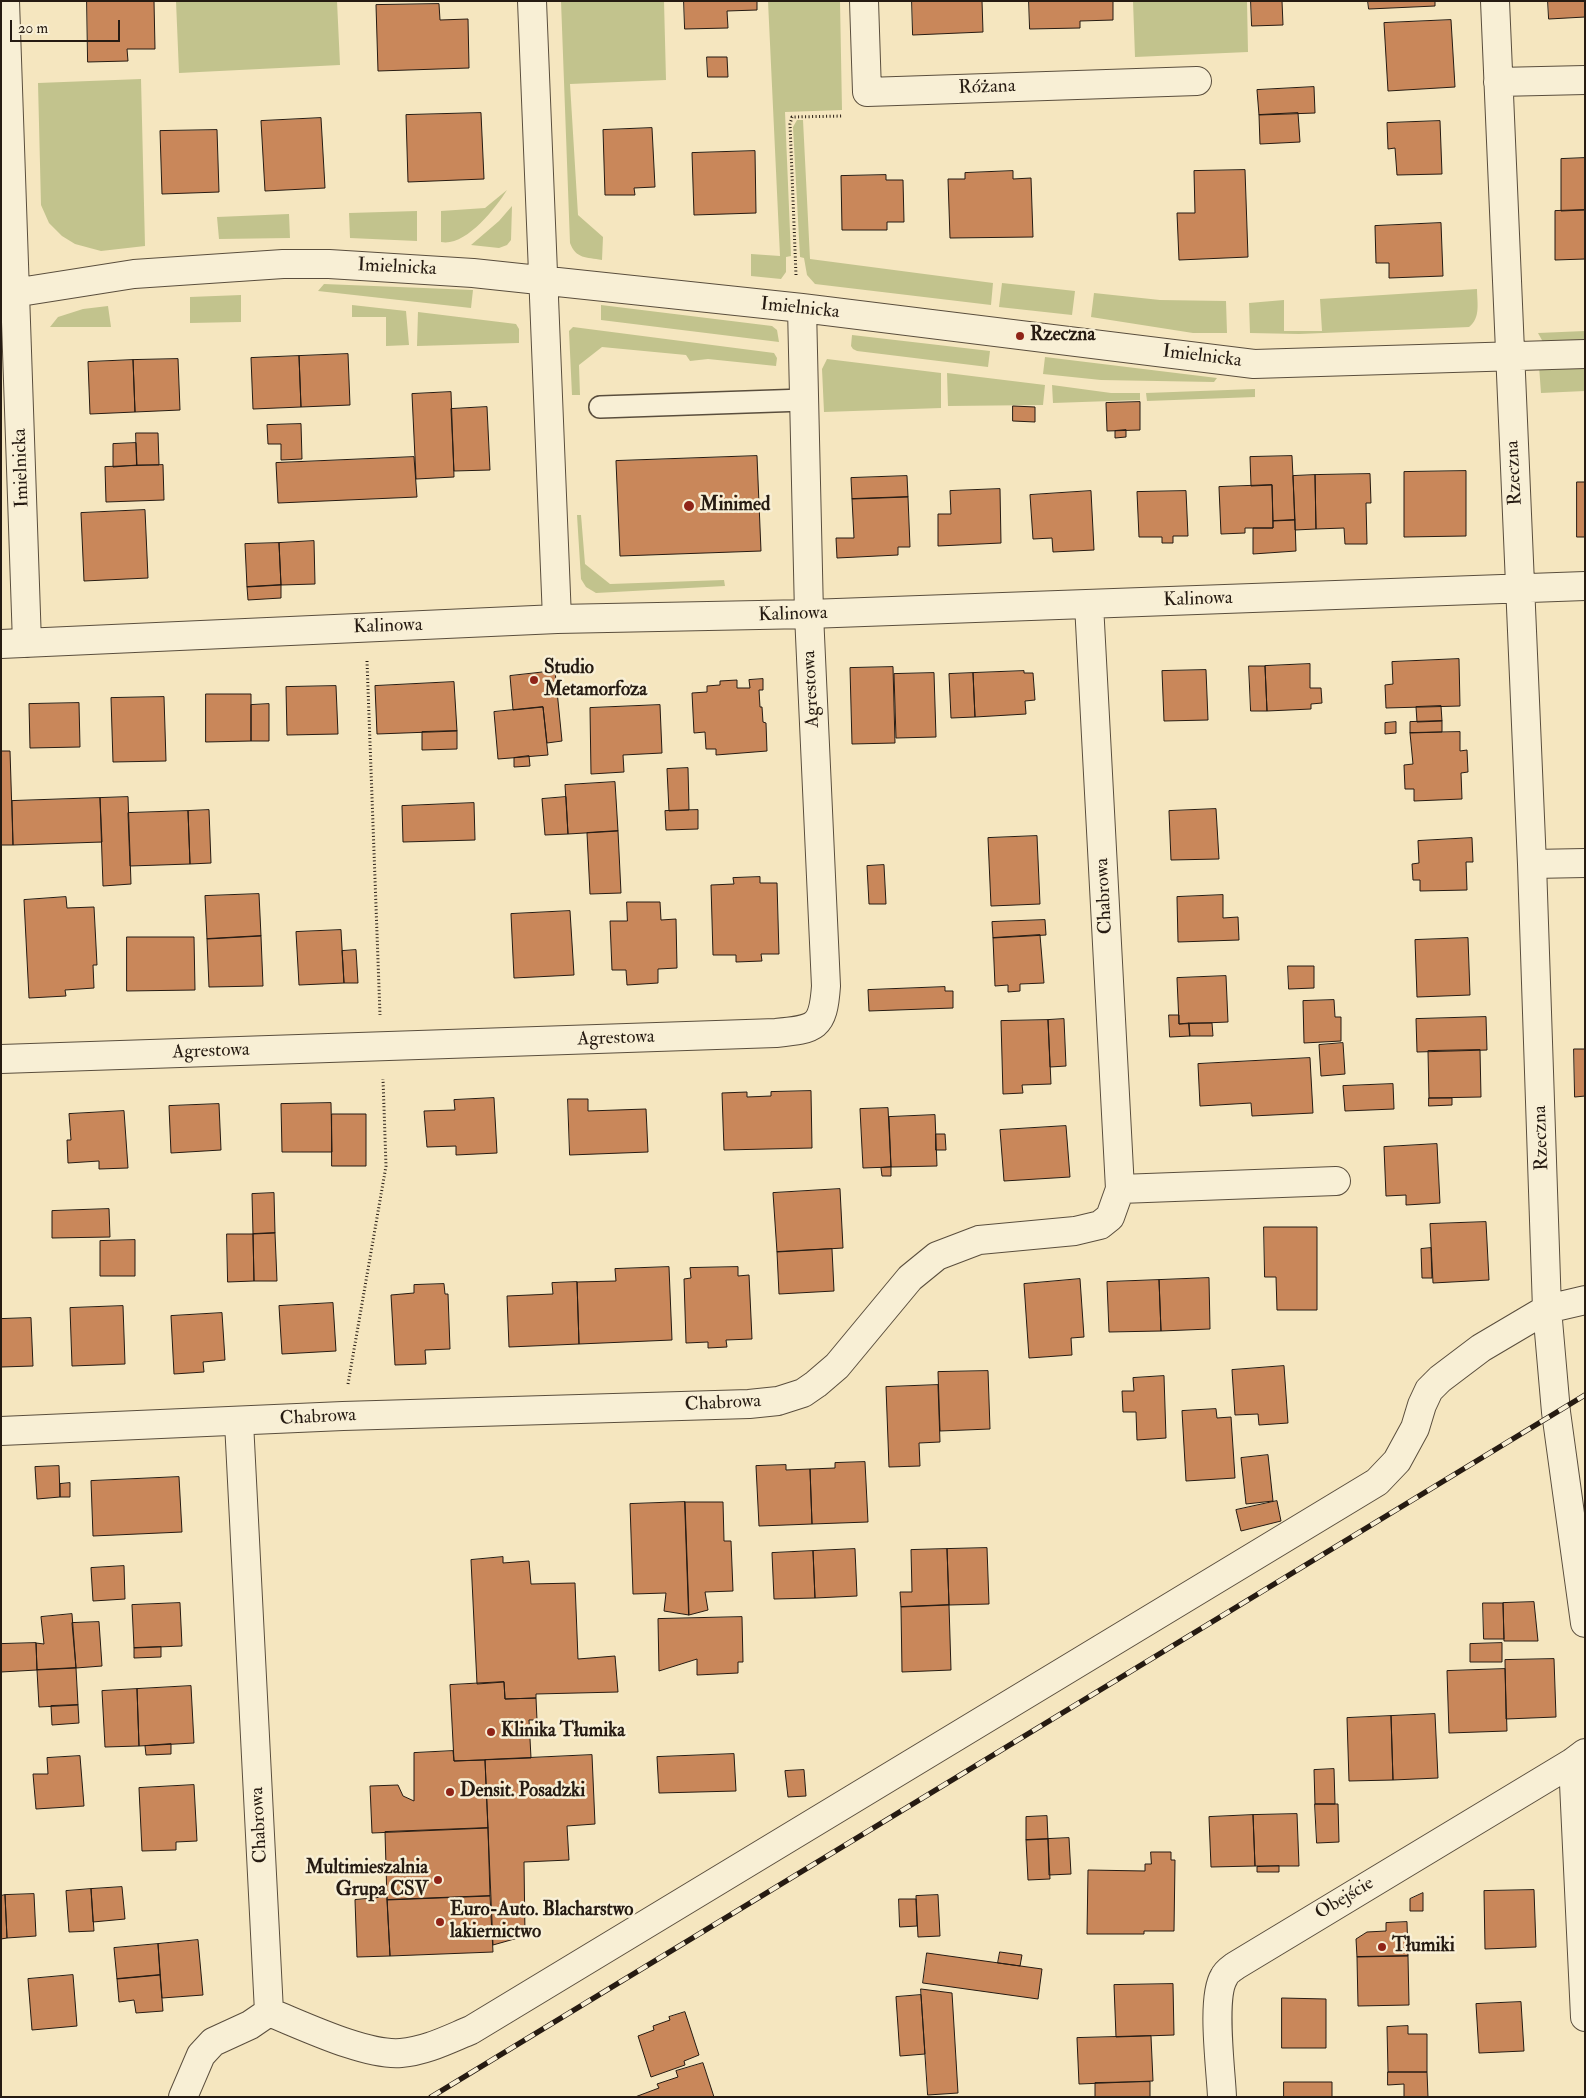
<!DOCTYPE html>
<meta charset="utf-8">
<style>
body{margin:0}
#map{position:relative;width:1586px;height:2098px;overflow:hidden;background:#f5e6bf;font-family:"IM FELL Double Pica",serif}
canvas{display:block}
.frame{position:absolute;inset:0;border:2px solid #261b12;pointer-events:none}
.scale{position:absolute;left:10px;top:20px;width:110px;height:22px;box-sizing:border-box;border:2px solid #261b12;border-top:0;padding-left:6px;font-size:15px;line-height:18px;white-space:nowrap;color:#261b12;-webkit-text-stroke:4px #f8efd5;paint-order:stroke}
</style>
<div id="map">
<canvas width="1586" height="2098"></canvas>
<div class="frame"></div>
<div class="scale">20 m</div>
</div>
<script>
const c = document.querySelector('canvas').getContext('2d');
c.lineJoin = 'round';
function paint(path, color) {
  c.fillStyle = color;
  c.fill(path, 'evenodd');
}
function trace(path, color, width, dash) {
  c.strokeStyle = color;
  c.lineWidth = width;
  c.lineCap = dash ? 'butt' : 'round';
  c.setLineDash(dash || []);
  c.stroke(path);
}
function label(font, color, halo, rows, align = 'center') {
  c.font = font + ' "IM FELL Double Pica",serif';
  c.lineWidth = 5;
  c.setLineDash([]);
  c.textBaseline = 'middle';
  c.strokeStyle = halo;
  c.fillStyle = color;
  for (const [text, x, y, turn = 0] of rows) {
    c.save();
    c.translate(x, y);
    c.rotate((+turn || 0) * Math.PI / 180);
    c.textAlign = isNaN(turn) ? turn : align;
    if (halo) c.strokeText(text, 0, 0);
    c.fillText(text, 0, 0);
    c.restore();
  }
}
const green = new Path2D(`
 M176,1H337L340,65L179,73Z
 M561,1H664L666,80L570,84L578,215L603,237L602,260C586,257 576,259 570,243Z
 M768,1H840L842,110L785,112L791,256L786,257V272L781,279L751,276V254L780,256Z
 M1133,1H1247L1248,52L1135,57Z
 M141,79L145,246L101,251L75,244L62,236L49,223L41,205L38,83Z
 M797,120H803L810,259L993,283L991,305L815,284L807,275L804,258L800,257L793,127Z
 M507,190C495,209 465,247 441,242V211L485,208Z
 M512,206L511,240L507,245L499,248L471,245L499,221Z
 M417,211V241L350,238L349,213Z
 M289,214L290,238L219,239L217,217Z
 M1002,283L1075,291L1072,315L999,307Z
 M324,284L473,290L471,308L318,291Z
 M1477,289C1477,302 1481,318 1469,327L1299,334L1250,333L1249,303L1284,300V331H1322L1320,299Z
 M1094,293L1160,300L1226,301L1227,333H1193L1091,317Z
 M241,295V322L190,323V297Z
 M352,305L406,311L409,345L386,346V317H352Z
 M601,305L772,326L777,330L779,342L601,320Z
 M108,306L111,327H50L58,317L83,309Z
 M418,312L516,324L519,329V343L417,346Z
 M573,327L774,353L777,358L776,366L708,359L690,361L686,355L602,347L579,365L580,395H572L569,331Z
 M1585,331V346L1543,342L1538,333Z
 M852,335L990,351L988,367L857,351L853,349L851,346Z
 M1045,357L1217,378L1214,382L1101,380L1043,374Z
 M827,359L941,373V408L824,412L822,369Z
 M1585,364V391L1541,393L1539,366Z
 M947,373L1045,385L1043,405L948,406Z
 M1052,385L1111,393H1140V400L1053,403Z
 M1255,389V397L1147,401L1146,393Z
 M577,515H581L585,564L610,584L724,580L725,586L596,593L586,587L581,579Z`);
const building = new Path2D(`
 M87,1H154L155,49H127L128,61L88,62Z
 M684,1H757V10L727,11L728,28L685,29Z
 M912,1H982L983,32L913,35Z
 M1029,1H1113V20L1080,21V28L1030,29Z
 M1251,1H1282L1283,25L1252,26Z
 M1368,1H1435V6L1369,9Z
 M1548,1H1585V17L1549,19Z
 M439,4L440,20L468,19L469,68L378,71L376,5Z
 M1451,20L1455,87L1388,91L1384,23Z
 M707,57H727L728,77H708Z
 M1314,87L1315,113L1259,115L1257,90Z
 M481,113L484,179L408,182L406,115Z
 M1298,113L1300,142L1260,144L1259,115Z
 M321,118L325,188L265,191L261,121Z
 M1440,121L1442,174L1397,175L1395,148L1388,149L1387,123Z
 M652,128L655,187L634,188L635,195H605L603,130Z
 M217,130L219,192L162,194L160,131Z
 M755,151L756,213L694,215L692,153Z
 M1585,158V210L1561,211V159Z
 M1245,170L1248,257L1179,260L1177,213H1195L1194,171Z
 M1013,171V179L1031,178L1033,237L950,238L948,179H965V173Z
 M886,175V180H903L904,222H887V230H842L841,176Z
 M1585,210V259L1555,260V211Z
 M1441,223L1443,276L1389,278V263H1376L1375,226Z
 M348,354L350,405L301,407L299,356Z
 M299,356L301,407L253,409L251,358Z
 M178,359L180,410L135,412L133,360Z
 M133,360L135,412L90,414L88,362Z
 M451,392L454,477L416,479L412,394Z
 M1140,402V430L1107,431L1106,403Z
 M1013,406L1035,407V422L1013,421Z
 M487,407L490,470L454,471L451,409Z
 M301,424L302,459L281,460V444H268L267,425Z
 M1126,430V437L1115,438V431Z
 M136,433H158L159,465H137Z
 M136,443L137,465L113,467V444Z
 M757,456L761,551L620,556L616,461Z
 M1292,456L1295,520L1273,521L1272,485L1251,486L1250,457Z
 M414,457L417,497L278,503L276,463Z
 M163,465L164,500L106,502L105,467Z
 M1466,471V536L1404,537V472Z
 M1370,474L1371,503H1366L1367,544H1345L1344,528L1316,529L1315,475Z
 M1315,475L1316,529L1295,530L1293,476Z
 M907,476L908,497L852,499L851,478Z
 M1577,482H1585V537H1577Z
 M1272,485L1273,528H1245V533L1221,534L1219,487Z
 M1000,489L1001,543L938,546V514H951L950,491Z
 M1091,491L1094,550L1053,552L1052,538L1033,539L1030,495Z
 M1186,491L1188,536H1173V543H1162V537H1139L1137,492Z
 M908,497L910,547H898V555L837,558L836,538H854L852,499Z
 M145,510L148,578L84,581L81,513Z
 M1295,520L1296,551L1253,554V528H1273V521Z
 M314,541L315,584L281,585L279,543Z
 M279,543L281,585L247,587L245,544Z
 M281,585V598L248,600L247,587Z
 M1459,659L1460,706L1386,708L1385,685L1393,684L1392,662Z
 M1310,664V688H1321L1322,703L1311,704V709L1267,711L1265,666Z
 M1249,666H1265L1267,711H1251Z
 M893,667L895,743L852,744L850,668Z
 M1206,670L1208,720L1164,721L1162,671Z
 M555,671L562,741L547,743L543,707L513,710L510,676Z
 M1024,671V673H1033L1035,700L1025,701L1026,714L975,717L973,673Z
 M934,673L936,737L896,738L894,674Z
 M973,673L975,717L951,718L949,674Z
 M763,679V690H759L760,707H762L763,722L766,723L767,751L716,755V749H706L705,732L694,733L692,693L707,692V686L720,685V681L737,680V688H750L749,680Z
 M454,682L457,731L377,734L375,686Z
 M336,686L338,734L287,735L286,687Z
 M206,694H251V741L206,742Z
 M164,697L166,761L113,762L111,698Z
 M79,703L80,747L30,748L29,704Z
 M269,704V741H251V705Z
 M660,705L662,753L623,755L624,772L591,774L590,708Z
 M1441,706L1442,721L1417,722L1416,707Z
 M543,707L548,755L498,759L494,712Z
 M1442,721V732L1410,733V722Z
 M1396,722V733L1385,734V723Z
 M457,731V749L422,750V732Z
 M1460,732V751L1467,750L1468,772L1461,773L1462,799L1414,801V789H1405L1404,765L1413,764L1410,733Z
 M1,751H10L13,845H1Z
 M529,756L530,766L514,767V758Z
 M688,768L689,810L669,811L667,769Z
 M615,782L618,831L568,834L565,785Z
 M128,797L131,884L103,886L100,798Z
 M566,797L568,834L545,835L542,799Z
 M100,798L102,842L13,845L12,801Z
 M474,803L475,840L403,842L402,806Z
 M1216,809L1219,859L1171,860L1169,811Z
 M209,810L211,863L190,864L188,811Z
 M698,810V829L666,830L665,811Z
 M188,811L190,864L130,866L128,813Z
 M618,831L621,893L590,894L587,833Z
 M1037,836L1040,904L991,906L988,838Z
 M1472,838L1473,862H1466L1467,890L1420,891V880H1413L1412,864L1419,863L1418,841Z
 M884,865L886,904H869L867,866Z
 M760,877V883H777L779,954H761L762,961L736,962V955H713L711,885L734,884L733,878Z
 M259,894L261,936L207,939L205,896Z
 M1223,895V918L1238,917L1239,940L1178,942L1177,897Z
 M66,897L67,908L94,907L97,965H93L94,988L65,990L66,996L29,998L24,900Z
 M627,902H660L661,920L676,919L677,968L658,969V983L627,985L626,970H612L610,921H627Z
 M570,911L574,975L514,978L511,914Z
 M1045,920L1046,935L993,938L992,922Z
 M341,930L344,983L299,985L296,932Z
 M1040,935L1044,983L1020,984V991L1008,992V985L995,986L993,938Z
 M261,936L263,986L209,987L207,939Z
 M127,937H194L195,990L127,991Z
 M1468,938L1470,995L1417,997L1415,940Z
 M356,950L358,983H344L342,951Z
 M1288,966H1314V988L1289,989Z
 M1226,976L1228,1022L1179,1024L1177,978Z
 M945,987V991H953V1008L869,1011L868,990Z
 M1334,1000L1335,1017H1341V1041L1304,1043L1303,1001Z
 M1169,1015H1179V1024L1189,1023L1190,1036L1170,1037Z
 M1486,1017L1487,1050L1417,1052L1416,1019Z
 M1064,1019L1066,1066L1050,1067L1048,1020Z
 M1048,1020L1051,1084L1022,1085L1023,1093L1003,1094L1001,1021Z
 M1189,1023H1212L1213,1036H1190Z
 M1343,1043L1345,1074L1321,1076L1319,1045Z
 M1574,1049H1585V1096L1575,1097Z
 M1480,1050L1481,1097L1429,1098L1428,1051Z
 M1310,1058L1313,1113L1252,1116L1251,1103L1200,1106L1198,1064Z
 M1393,1084L1394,1109L1345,1111L1343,1086Z
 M811,1091L812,1148L724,1150L722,1093L747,1092V1097L771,1096V1092Z
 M494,1098L497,1153L456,1155V1146L427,1147L424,1111L455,1110L454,1100Z
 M1429,1098H1452V1105L1429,1106Z
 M568,1099H588V1111L646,1109L648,1152L570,1155Z
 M331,1103L332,1152H282L281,1104Z
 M219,1104L221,1150L171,1153L169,1106Z
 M888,1108L891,1167L863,1168L860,1109Z
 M124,1111L128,1168L99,1169V1161L68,1163L67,1140H71L69,1114Z
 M332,1114H366V1166H332Z
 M935,1115L937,1166L891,1167L889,1117Z
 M1066,1126L1070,1177L1004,1181L1000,1130Z
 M936,1134H945L946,1150H936Z
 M1437,1144L1440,1203L1406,1205V1195L1386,1196L1384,1147Z
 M891,1167V1176H882L881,1168Z
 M840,1189L843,1248L777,1252L773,1193Z
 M274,1193L275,1233L253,1234L252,1194Z
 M109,1209L110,1237L52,1238V1211Z
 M1486,1222L1489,1280L1433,1283L1430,1224Z
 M1264,1227H1317V1310H1277L1276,1277H1265Z
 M275,1233L277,1281H254L253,1234Z
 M227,1234H253L254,1281L228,1282Z
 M135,1240V1276H100V1241Z
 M1431,1248L1432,1278H1422L1421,1249Z
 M832,1249L834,1291L779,1294L777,1252Z
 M669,1267L672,1340L579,1344L577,1282L616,1281L615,1269Z
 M738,1267V1276L749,1275L752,1339L726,1340L727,1347L708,1348V1342L686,1343L684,1279L691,1278L690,1268Z
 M1209,1278L1210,1329L1161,1331L1159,1280Z
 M1080,1279L1084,1337L1071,1338L1072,1355L1029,1358L1024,1284Z
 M1159,1280L1161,1331L1109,1332L1107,1282Z
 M577,1282L579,1344L509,1347L507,1296L553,1294L552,1283Z
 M444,1284L445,1294H448L450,1349L425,1350L426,1364L395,1365L391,1295L414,1293V1285Z
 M333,1303L336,1351L282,1354L279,1306Z
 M123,1306L125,1364L72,1366L70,1308Z
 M222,1313L225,1360L203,1362L204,1372L174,1374L171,1316Z
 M31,1318L33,1366L1,1367V1319Z
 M1284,1366L1288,1423L1259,1425L1258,1414L1235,1415L1232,1370Z
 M988,1371L990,1429L940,1431L938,1372Z
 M1164,1376L1166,1438L1137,1440L1136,1412H1123L1122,1391H1134L1133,1378Z
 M938,1385L940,1442L919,1443L920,1466L889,1467L886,1387Z
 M1216,1409L1217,1418L1231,1417L1235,1478L1186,1481L1182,1411Z
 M1268,1455L1273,1501L1246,1504L1241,1458Z
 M865,1462L868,1522L812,1524L810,1469L835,1468V1463Z
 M786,1465V1470L810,1469L812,1524L759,1526L756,1466Z
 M59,1466L60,1497L37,1499L35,1467Z
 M179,1477L182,1532L93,1536L91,1481Z
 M70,1483V1497H60V1484Z
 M1277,1501L1281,1521L1241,1531L1236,1510Z
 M685,1502H723L724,1541H731L733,1591L705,1592L708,1610L689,1615Z
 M685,1502L689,1615L664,1611L666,1593L633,1594L630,1504Z
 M987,1548L989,1604L949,1605L947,1549Z
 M855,1549L857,1596L815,1598L813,1551Z
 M947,1549L949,1605L901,1607L900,1592H912L911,1550Z
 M813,1551L815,1598L774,1599L772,1553Z
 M503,1557V1563L529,1561L531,1584L575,1583L578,1659L615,1656L618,1692L536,1694V1698L505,1699L504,1682L477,1684L471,1560Z
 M124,1566L125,1599L93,1601L91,1568Z
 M1534,1602L1538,1641H1504L1503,1603Z
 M180,1603L182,1646L134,1648L132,1605Z
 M1483,1603H1503L1504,1639H1484Z
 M949,1605L951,1670L902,1672L901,1607Z
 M72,1614L76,1668L37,1670L36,1643L44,1644L41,1617Z
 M742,1617L743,1662H738V1673L697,1675V1659L659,1671L658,1619Z
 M99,1622L102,1666L76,1668L72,1623Z
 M36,1643L37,1670L1,1672V1644Z
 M1502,1643V1662H1470V1644Z
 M161,1647V1657L134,1658V1648Z
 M1554,1659L1556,1717L1506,1719L1505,1660Z
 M76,1668L78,1705L39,1707L37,1670Z
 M1505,1669L1507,1731L1449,1733L1447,1671Z
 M504,1682L505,1699L536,1698L537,1720H529L531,1758L454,1761L450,1685Z
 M191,1686L194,1743L139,1746L137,1689Z
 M137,1689L139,1746L105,1747L102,1691Z
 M78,1705L79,1723L52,1725L51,1706Z
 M1435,1714L1438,1778L1393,1780L1391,1716Z
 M1391,1716L1393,1780L1349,1781L1347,1718Z
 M171,1744V1754L146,1755L145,1746Z
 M453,1751L454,1761L485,1760L488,1828L372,1833L370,1786L398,1785L403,1796L414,1801V1753Z
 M734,1754L736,1791L659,1793L657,1757Z
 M592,1755L595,1824L567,1826L569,1860L524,1862L525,1936L493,1945L485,1760Z
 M80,1756L84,1806L36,1809L33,1774H48L47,1758Z
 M1334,1769L1335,1804H1315L1314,1770Z
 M804,1770L806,1796L788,1797L785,1771Z
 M194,1785L197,1841L176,1842V1850L142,1851L139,1788Z
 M1315,1804H1338L1339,1842L1317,1843Z
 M1297,1814L1299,1866H1255L1253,1815Z
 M1253,1815L1255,1866L1211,1867L1209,1817Z
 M1047,1816L1048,1839L1026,1840V1817Z
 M488,1828L490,1896L387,1900L385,1832Z
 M1069,1838L1071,1874L1049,1875L1048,1839Z
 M1048,1839L1050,1879L1028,1880L1026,1840Z
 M1151,1852H1171V1860H1175L1174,1931H1144V1934H1087L1088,1870L1145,1871V1864H1151Z
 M1279,1866V1872H1257V1867Z
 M122,1887L125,1919L93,1922L91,1889Z
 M91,1889L94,1931L69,1932L66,1891Z
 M1534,1890L1536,1947L1485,1949L1484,1891Z
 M1423,1893V1911H1410V1899Z
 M34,1894L36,1936L7,1938L5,1895Z
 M5,1895L7,1938L1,1939V1896Z
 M938,1895L940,1936L918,1937L916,1896Z
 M490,1896L493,1952L390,1956L387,1900Z
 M387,1897L390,1956L357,1957L355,1900Z
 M899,1899H916L917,1926L900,1927Z
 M1407,1922L1408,1956L1357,1957L1356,1939L1367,1932L1386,1931V1923Z
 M198,1940L203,1995L162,1998L158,1944Z
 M158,1944L160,1975L117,1979L114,1948Z
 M1000,1952L1022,1955L1020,1966L998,1963Z
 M927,1953L1042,1969L1038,1999L923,1983Z
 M1408,1956L1409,2005L1358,2006L1357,1957Z
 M73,1975L77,2026L32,2030L28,1979Z
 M160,1975L163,2011L136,2013L134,2000L119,2002L117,1979Z
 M1173,1984L1174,2035L1116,2037L1114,1985Z
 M921,1989L952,1993L958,2093L928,2095Z
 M921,1995L925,2054L900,2056L896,1997Z
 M1282,1998L1326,1999V2048H1282Z
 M1521,2002L1524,2051L1479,2053L1476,2004Z
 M685,2012L699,2055L684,2061L685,2065L651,2077L638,2036L654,2030L653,2026L670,2020L669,2017Z
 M1408,2026V2034H1427V2072H1388L1387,2027Z
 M1151,2036L1153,2081L1079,2084L1077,2038Z
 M703,2063L714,2097H635L659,2088L657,2084L678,2077L676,2071Z
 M1388,2072H1427L1428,2097H1404V2084L1388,2085Z
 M1150,2082V2097H1095V2083Z
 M1284,2082H1332V2097H1284Z`);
const path = new Path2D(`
 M796,275L790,124L792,117L843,116
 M367,661L380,1015
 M348,1384L386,1166L383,1079`);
const lane = new Path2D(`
 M600,407L804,400`);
const street = new Path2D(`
 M5,1L27,643
 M532,1L557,619
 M864,1L867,92L1197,81
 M1495,1L1532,864L1547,1309L1556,1412L1585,1623
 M1498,82L1585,80
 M1,295L134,274L283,264H329L473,273L802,308L1254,364L1585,354
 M1,644L557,619L809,614L1585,586
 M1532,864L1585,863
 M1,1059L776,1033C816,1029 823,1028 826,986L809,614L802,308
 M1120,1189L1336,1181
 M1,1431L343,1416L749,1404L778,1401L803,1393L816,1384L837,1366L910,1278L937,1256L979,1240L1075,1231L1100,1225L1110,1217L1120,1189L1089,604
 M1573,1762L1585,2017
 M269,2012C304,2026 366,2056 401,2053C426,2051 449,2039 471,2030L1377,1482L1397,1461L1415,1428L1422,1405L1429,1390L1440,1379L1481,1348L1547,1309L1585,1300
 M183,2097L201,2055L213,2042L250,2025L269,2012L239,1422
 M1222,2097C1221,2070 1211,1998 1224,1977C1226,1972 1231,1969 1235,1966L1573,1762L1585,1753`);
const rail = new Path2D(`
 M431,2097L1585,1395`);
const markers = [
 [1020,336,5,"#8f2418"],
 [689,506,6,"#8f2418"],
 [534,680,5,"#8f2418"],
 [491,1732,5,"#8f2418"],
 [450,1792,5,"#8f2418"],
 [438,1880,5,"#8f2418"],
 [440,1922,5,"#8f2418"],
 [1382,1947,5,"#8f2418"]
];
const streetNames = [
 ["Różana",987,88,-2],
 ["Imielnicka",397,268,3],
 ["Imielnicka",800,309,6],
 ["Imielnicka",1202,357,7],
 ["Imielnicka",22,468,-92],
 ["Rzeczna",1515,473,-93],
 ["Kalinowa",1198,600,-2],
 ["Kalinowa",793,615,-2],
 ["Kalinowa",388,627,-2],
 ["Agrestowa",812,689,-93],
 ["Chabrowa",1105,896,-93],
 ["Agrestowa",616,1039,-2],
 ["Agrestowa",211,1052,-2],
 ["Rzeczna",1542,1138,-92],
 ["Chabrowa",723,1404,-3],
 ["Chabrowa",318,1418,-3],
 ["Chabrowa",260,1825,-93],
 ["Obejście",1345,1899,-31]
];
const poiNames = [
 ["Rzeczna",1030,336],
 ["Minimed",700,506],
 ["Studio",544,669],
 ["Metamorfoza",544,691],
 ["Klinika Tłumika",501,1732],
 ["Densit. Posadzki",460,1792],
 ["Multimieszalnia",428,1869,"right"],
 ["Grupa CSV",428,1891,"right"],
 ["Euro-Auto. Blacharstwo",450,1911],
 ["lakiernictwo",450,1933],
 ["Tłumiki",1392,1947]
];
paint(green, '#c2c38d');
paint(building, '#c9875a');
trace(building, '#261b12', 1);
trace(lane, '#5a4e3d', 24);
trace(street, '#5a4e3d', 30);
trace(path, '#261b12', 3, [1, 2.5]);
trace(lane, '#f8efd5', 21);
trace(street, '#f8efd5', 28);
trace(rail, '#261b12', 5.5);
trace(rail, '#f8efd5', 4, [11]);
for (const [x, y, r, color] of markers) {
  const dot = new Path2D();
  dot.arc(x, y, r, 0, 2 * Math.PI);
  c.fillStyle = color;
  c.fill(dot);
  trace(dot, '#f8efd5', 2);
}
label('19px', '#261b12', '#f8efd5', streetNames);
label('bold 19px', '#261b12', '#f8efd5', poiNames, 'left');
</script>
